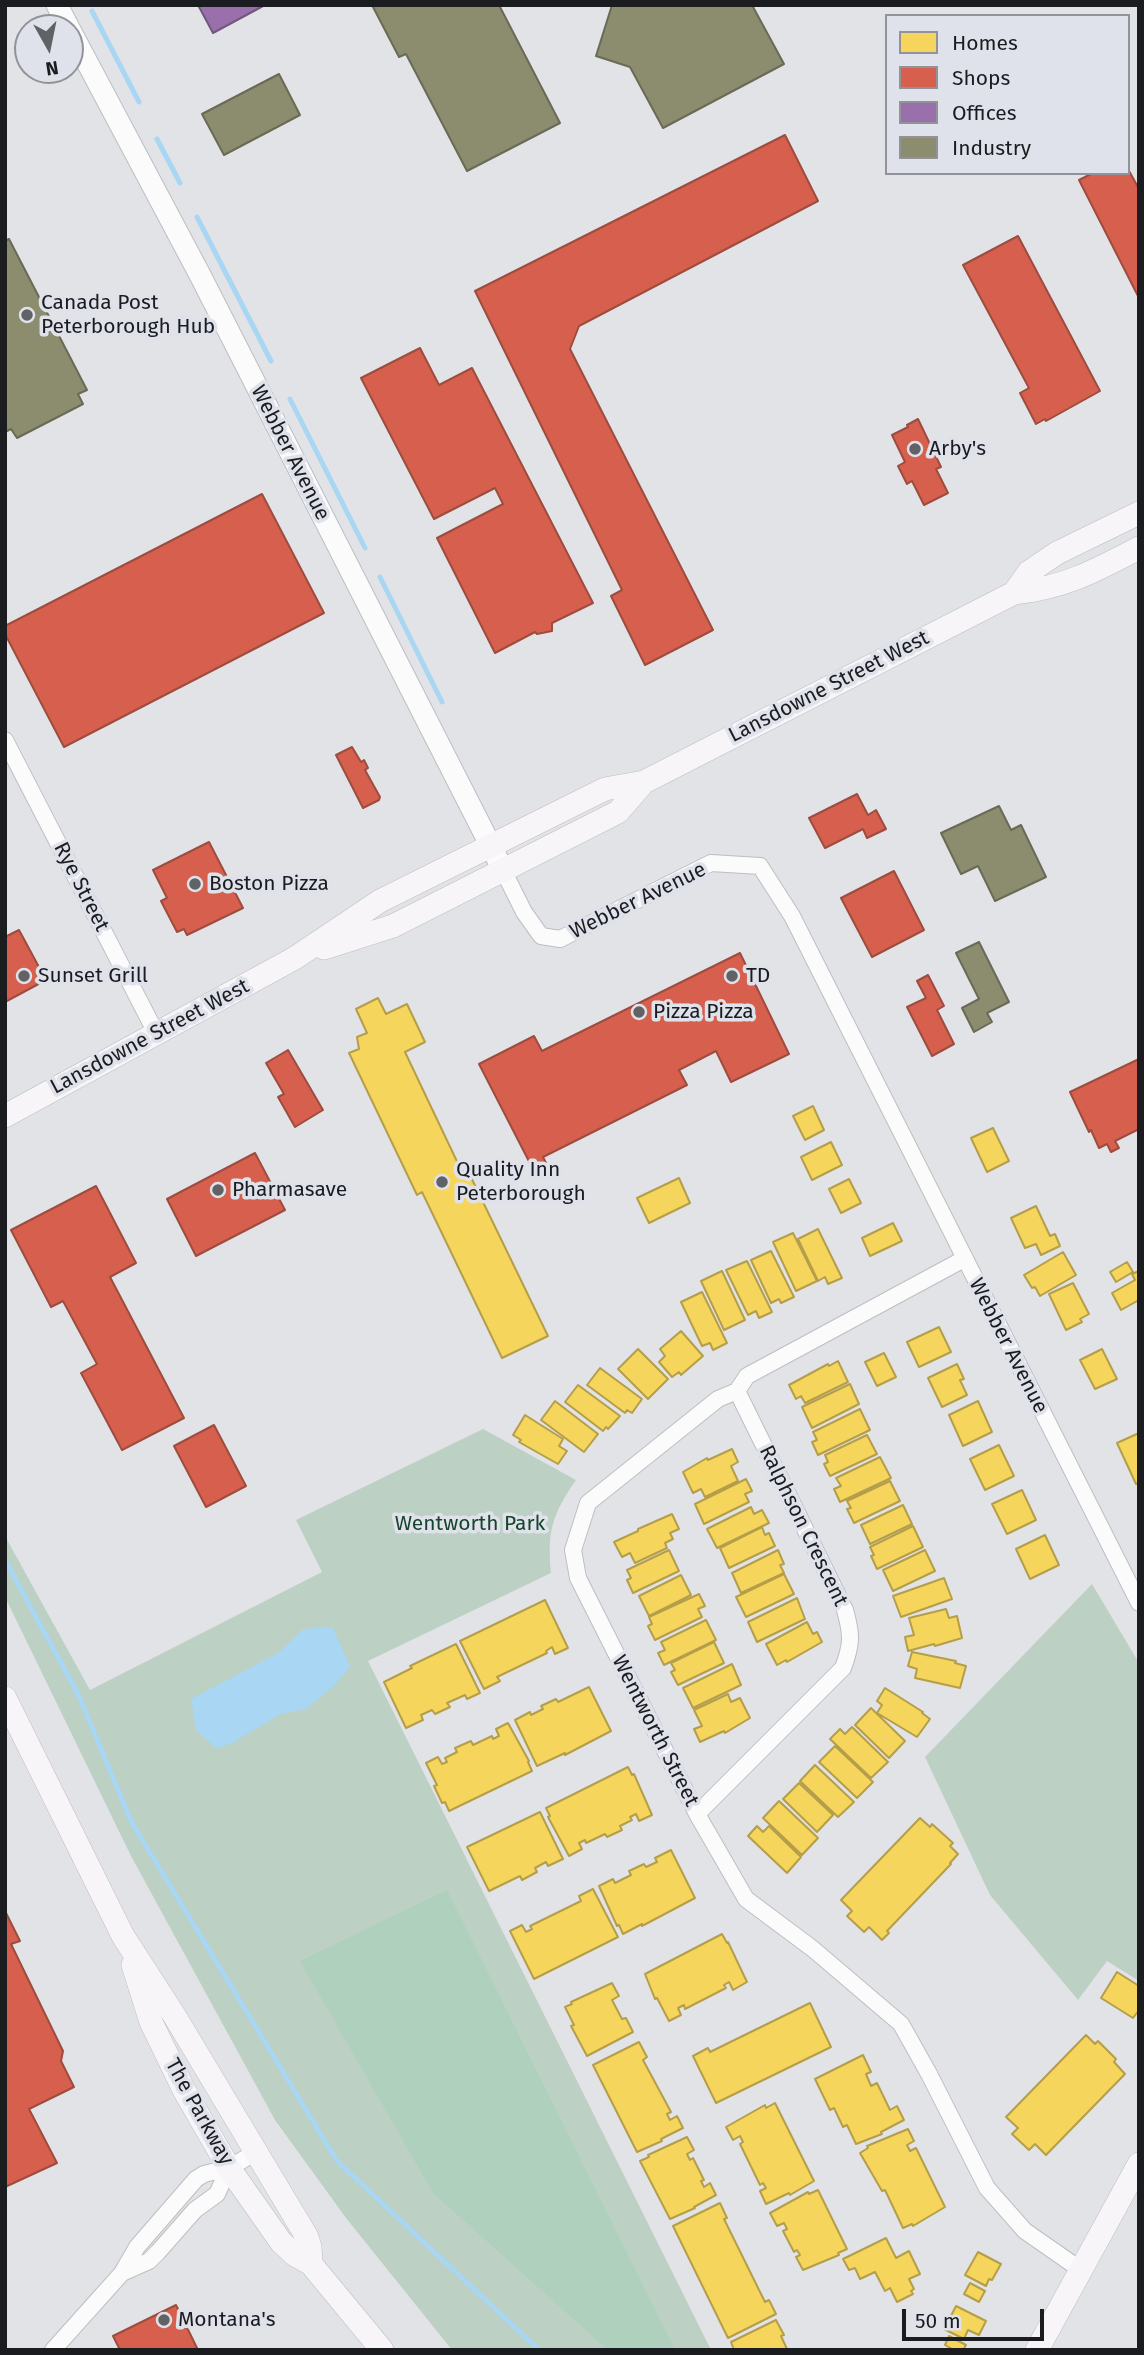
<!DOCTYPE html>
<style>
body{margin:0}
#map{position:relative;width:1144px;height:2355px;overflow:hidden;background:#e2e3e7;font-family:"Fira Sans",sans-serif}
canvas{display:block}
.frame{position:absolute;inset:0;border:7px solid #1b1c1f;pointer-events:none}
.legend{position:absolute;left:885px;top:14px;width:245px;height:161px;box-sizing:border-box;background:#dfe2ea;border:2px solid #919399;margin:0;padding:9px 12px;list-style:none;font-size:21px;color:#1b1c1f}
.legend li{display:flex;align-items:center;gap:14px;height:35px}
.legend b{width:35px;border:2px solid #919399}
.north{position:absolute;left:14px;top:14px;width:70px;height:70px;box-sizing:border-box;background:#dfe2ea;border:2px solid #919399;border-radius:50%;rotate:171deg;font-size:19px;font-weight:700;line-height:28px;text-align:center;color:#1b1c1f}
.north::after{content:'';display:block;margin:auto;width:24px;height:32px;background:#616265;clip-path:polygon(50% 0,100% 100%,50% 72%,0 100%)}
.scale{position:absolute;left:902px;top:2309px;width:142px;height:32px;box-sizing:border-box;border:4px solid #1b1c1f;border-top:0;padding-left:9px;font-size:21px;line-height:24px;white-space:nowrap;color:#1b1c1f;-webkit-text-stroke:5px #dfe2ea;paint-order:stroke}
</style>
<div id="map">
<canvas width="1144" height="2355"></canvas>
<div class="frame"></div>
<ul class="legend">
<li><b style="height:19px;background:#f6d55c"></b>Homes</li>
<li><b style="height:19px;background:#d6604d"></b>Shops</li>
<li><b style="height:19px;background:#9970ab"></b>Offices</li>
<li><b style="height:19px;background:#8c8c6e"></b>Industry</li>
</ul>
<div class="north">N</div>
<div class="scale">50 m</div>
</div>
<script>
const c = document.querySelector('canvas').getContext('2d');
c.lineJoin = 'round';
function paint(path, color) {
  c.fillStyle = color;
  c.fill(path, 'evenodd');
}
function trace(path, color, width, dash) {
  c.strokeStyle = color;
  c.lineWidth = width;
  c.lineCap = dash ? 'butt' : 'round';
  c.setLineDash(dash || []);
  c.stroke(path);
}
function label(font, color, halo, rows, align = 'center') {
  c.font = font + ' "Fira Sans",sans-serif';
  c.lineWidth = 7;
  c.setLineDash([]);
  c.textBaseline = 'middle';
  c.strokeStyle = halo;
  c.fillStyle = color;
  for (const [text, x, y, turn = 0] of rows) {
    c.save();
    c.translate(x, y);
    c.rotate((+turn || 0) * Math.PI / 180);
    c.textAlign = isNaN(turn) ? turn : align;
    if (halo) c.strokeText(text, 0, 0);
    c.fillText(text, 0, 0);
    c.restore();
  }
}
const green = new Path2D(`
 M483,1429L576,1480C552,1515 547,1531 551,1573L368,1661L711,2350H452L346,2218L275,2120L131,1856L5,1597V1536L90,1690L322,1572L296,1520Z
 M1092,1584L1139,1663V1981L1107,1961L1078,2000L990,1895L925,1757Z`);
const forest = new Path2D(`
 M447,1890L675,2350H608L433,2193L300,1961Z`);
const water = new Path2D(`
 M333,1627L350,1667L333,1687L306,1709L281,1714L232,1743L217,1749L196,1730L191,1699L278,1653L303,1629Z`);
const homes = new Path2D(`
 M378,998L386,1014L407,1004L425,1042L405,1052L462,1172L467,1169L548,1336L502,1358L422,1192L417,1195L349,1053L359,1049L357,1037L367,1033L356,1009Z
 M813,1106L824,1130L805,1140L793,1116Z
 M993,1128L1009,1161L987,1172L971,1138Z
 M831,1142L842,1165L812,1180L801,1157Z
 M679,1178L690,1203L649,1223L637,1198Z
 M849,1179L861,1203L841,1213L829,1189Z
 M1036,1206L1050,1236L1055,1234L1060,1246L1041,1255L1036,1244L1025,1248L1011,1218Z
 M893,1223L902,1241L870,1256L862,1238Z
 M818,1229L842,1278L828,1284L825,1277L818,1281L798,1239Z
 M793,1233L817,1281L796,1291L773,1242Z
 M771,1251L794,1297L781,1303L779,1299L771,1303L751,1260Z
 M1063,1252L1076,1275L1040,1296L1035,1287L1032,1288L1024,1275Z
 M747,1261L772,1312L759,1318L756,1311L748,1315L726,1270Z
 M1127,1262L1133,1272L1116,1282L1110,1272Z
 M722,1271L745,1320L724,1330L701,1281Z
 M1139,1271V1300L1121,1310L1112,1293L1135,1280L1132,1274Z
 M1073,1283L1089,1314L1080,1319L1082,1322L1066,1330L1049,1294Z
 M702,1292L727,1343L713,1350L710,1343L702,1346L681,1302Z
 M939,1327L951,1352L919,1367L907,1342Z
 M681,1331L703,1356L681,1375L679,1372L672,1377L659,1362L665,1356L660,1349Z
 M638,1349L668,1379L648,1399L618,1369Z
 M1102,1349L1117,1379L1095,1389L1080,1360Z
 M884,1353L896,1377L877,1386L865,1362Z
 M838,1361L848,1382L805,1403L801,1396L796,1399L789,1385L828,1364L829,1366Z
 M957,1364L964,1379L960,1380L967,1395L942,1407L928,1378Z
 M600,1368L642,1399L632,1413L627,1410L625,1413L587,1385Z
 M850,1384L859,1404L812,1428L802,1407Z
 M578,1385L620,1416L608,1429L606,1427L603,1431L565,1402Z
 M555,1401L598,1434L584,1452L541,1420Z
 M978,1401L992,1432L963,1446L949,1415Z
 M860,1409L870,1430L818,1455L812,1442L817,1440L813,1432Z
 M525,1415L563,1439L559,1446L567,1451L558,1464L519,1442L521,1440L513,1435Z
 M1139,1433V1483L1136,1484L1117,1443Z
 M867,1435L877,1454L830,1476L824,1464L828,1462L825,1455Z
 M999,1445L1014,1476L985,1490L970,1459Z
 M732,1449L738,1462L731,1466L738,1481L705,1497L701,1489L693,1493L683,1472L707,1458L708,1460Z
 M880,1457L891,1478L840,1502L834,1489L841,1486L836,1478Z
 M746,1479L752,1491L745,1494L749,1502L704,1524L695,1504Z
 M890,1481L900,1501L854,1523L847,1509L851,1508L847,1501Z
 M1022,1490L1036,1520L1007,1534L992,1504Z
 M903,1505L912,1524L870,1544L861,1525Z
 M751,1507L754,1514L762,1510L769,1523L717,1548L707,1529Z
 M672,1514L679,1529L670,1533L673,1539L665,1543L667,1548L635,1563L630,1553L622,1557L614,1542L638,1531V1529Z
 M913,1526L923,1547L877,1569L871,1556L874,1555L870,1547Z
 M762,1527L765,1535L769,1533L775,1546L729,1568L720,1548Z
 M1045,1535L1059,1565L1030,1579L1016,1549Z
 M669,1550L679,1571L633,1593L627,1580L631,1578L627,1570Z
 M778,1550L784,1564L780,1565L784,1573L741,1593L732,1573Z
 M925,1550L935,1571L893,1591L883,1570Z
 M784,1574L794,1594L746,1617L736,1597Z
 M681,1575L691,1595L649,1616L639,1596Z
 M944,1578L952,1599L901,1617L893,1596Z
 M699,1594L705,1606L698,1609L702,1617L655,1640L648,1626L652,1624L649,1617Z
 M797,1598L805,1619L757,1642L748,1622Z
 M545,1600L568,1648L555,1654L552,1647L546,1651L547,1653L497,1677L500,1681L484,1689L460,1641Z
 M946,1609L949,1618L957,1616L962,1638L935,1646L934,1644L908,1651L905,1637L914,1635L909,1618Z
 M706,1620L716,1640L664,1665L658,1653L665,1650L661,1642Z
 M807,1622L813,1634L817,1632L822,1642L787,1662L786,1660L777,1665L766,1644Z
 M714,1642L724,1663L678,1685L671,1672L675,1670L671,1663Z
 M456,1644L480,1693L467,1699L465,1695L447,1703L450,1707L435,1714L432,1710L421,1715L423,1720L406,1728L384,1682L412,1668L410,1666Z
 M912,1652L956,1661L955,1663L966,1666L960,1688L915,1678L917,1669L908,1666Z
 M732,1664L741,1685L693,1708L683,1688Z
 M589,1687L611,1731L565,1755V1753L537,1766L515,1720L530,1712L531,1715L543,1709L541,1706L556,1699L558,1702Z
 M885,1688L923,1712L922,1713L930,1719L917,1737L877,1713L882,1705L877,1701Z
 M728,1694L731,1702L740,1698L750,1718L725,1733L724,1731L700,1742L694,1729L702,1726L694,1710Z
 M871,1708L905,1741L889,1758L855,1725Z
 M508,1723L529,1761L528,1762L532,1771L449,1811L445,1802L442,1803L434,1786L437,1785L426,1763L438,1757L442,1764L447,1762L445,1758L457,1752L455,1748L471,1741L473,1745L492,1736L493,1739L499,1736L496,1729Z
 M852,1727L888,1762L871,1778L830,1739L840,1729L845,1734Z
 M835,1746L873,1782L857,1798L819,1762Z
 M815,1765L854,1802L838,1817L800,1781Z
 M628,1767L632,1775L634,1774L652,1815L639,1821L636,1814L630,1817L632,1820L620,1826L622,1830L607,1837L605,1834L586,1843L585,1840L579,1843L582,1849L569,1856L548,1817L550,1816L546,1808Z
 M799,1783L833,1815L817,1832L783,1799Z
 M779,1801L818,1838L802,1855L763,1818Z
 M540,1812L563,1859L548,1866L546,1862L535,1868L537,1872L522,1880L520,1876L489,1891L467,1847Z
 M920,1818L930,1827L932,1824L953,1843L950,1846L958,1854L950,1863L951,1864L887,1931L889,1933L882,1940L869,1927L864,1932L847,1916L852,1911L841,1900Z
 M757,1826L763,1832L769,1826L801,1857L787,1873L748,1836Z
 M671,1850L695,1898L642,1926V1924L623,1934L619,1925L617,1926L599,1886L613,1879L615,1883L631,1875L629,1871L644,1864L646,1867L657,1862L655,1858Z
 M593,1889L618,1937L534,1979L510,1931L522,1925L526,1932L532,1929L530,1926L581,1901L579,1896Z
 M722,1934L727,1943L728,1942L747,1982L733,1990L729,1982L724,1985L726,1988L685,2009L684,2005L678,2008L681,2015L669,2021L657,1998L655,1999L645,1974Z
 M1117,1972L1139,1986V2010L1133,2018L1101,1998Z
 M612,1983L619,1996L612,2000L622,2019L626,2018L633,2032L587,2056L571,2026L574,2025L565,2007L572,2004L571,2002Z
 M810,2003L831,2047L716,2103L693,2056L708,2048L710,2052Z
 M1086,2035L1095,2044L1098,2041L1116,2059L1114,2062L1125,2074L1046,2155L1035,2144L1029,2150L1012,2134L1018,2128L1006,2117Z
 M639,2042L647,2057L643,2060L671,2112L667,2114L670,2120L677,2116L683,2128L661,2139L662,2141L637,2152L593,2065Z
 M863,2055L871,2072L866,2074L871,2086L877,2083L890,2110L897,2106L904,2120L881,2132L882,2134L856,2144L847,2125L843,2127L834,2108L830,2110L815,2079Z
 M775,2103L814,2181L790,2195L789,2193L766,2204L760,2191L766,2188L763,2183L760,2185L740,2144L743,2142L740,2136L733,2140L726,2127L765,2105L766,2108Z
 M908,2129L914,2141L907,2145L910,2151L916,2148L945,2207L913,2226L912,2224L903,2228L885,2190L882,2191L860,2153L868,2148L867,2146Z
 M687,2137L694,2150L687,2154L690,2160L693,2158L704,2180L701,2181L704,2187L710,2183L716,2195L694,2207L695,2208L670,2219L640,2161L649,2157L648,2155Z
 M818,2190L847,2249L838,2253L839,2255L803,2270L796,2257L800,2255L797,2250L794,2252L783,2231L787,2229L784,2223L777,2226L770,2213L808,2192L809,2194Z
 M720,2203L727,2218L724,2219L765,2302L769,2300L776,2314L728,2338L673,2226Z
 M886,2238L896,2258L909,2251L920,2274L909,2279L914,2289L911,2291L913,2294L897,2302L890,2288L885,2291L875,2272L860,2279L855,2268L849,2270L843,2259Z
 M978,2252L1001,2264L992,2280L989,2279L986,2286L965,2275Z
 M970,2283L985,2291L979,2302L964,2294Z
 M956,2306L986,2321L979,2335L968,2330L964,2339L944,2329Z
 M776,2320L784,2335L781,2336L787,2349L789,2350H734L731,2342Z
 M949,2336L966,2345L963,2350H954L945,2345Z`);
const shops = new Path2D(`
 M785,135L818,201L579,326L570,349L713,630L645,665L611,596L622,590L475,291Z
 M1128,169L1139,189V298L1079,180L1093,173H1128Z
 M1018,236L1100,391L1046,421L1045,419L1036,424L1020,393L1029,388L963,265Z
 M420,348L439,385L472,368L593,603L552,623V631L537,634L535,632L495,653L437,538L503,504L495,488L434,519L361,378Z
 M918,419L941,467L936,469L948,493L924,505L912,481L907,484L898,466L905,462L892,435L908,427L907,425Z
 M262,494L324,613L64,747L5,634V626Z
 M352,747L361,762L364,760L368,768L365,770L380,797L379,800L363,808L336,755Z
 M857,794L868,815L876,810L886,829L867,838L863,829L825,848L809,818Z
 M209,842L243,908L187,935L184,929L177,932L161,901L167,898L153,870Z
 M894,871L924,930L872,957L841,898Z
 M19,930L46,980L5,1002V937Z
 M740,953L789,1054L731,1082L716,1051L679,1070L687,1085L543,1157L549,1169L536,1175L479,1064L534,1036L542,1051Z
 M928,975L944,1006L937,1010L954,1044L932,1056L907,1007L926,998L917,981Z
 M288,1050L323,1110L295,1127L278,1097L284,1094L266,1063Z
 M1139,1059V1129L1115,1141L1119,1148L1111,1152L1107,1144L1099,1148L1091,1130L1089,1132L1070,1092Z
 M255,1153L285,1210L196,1256L167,1199Z
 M96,1186L136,1263L110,1277L184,1418L122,1450L81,1373L97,1364L63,1301L51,1307L11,1230Z
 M214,1425L246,1486L206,1507L174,1446Z
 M5,1911L20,1941L11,1944L63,2051L61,2061L74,2087L29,2109L57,2163L5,2187Z
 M176,2305L198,2350H120L113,2336Z`);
const offices = new Path2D(`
 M198,5H265L213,33Z`);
const industry = new Path2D(`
 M372,5H499L560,123L467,171L406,54L399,57Z
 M612,5H752L784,64L663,128L630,67L596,56Z
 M279,74L300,115L224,155L202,114Z
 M9,239L87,390L78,394L83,404L17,438L11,429L5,432V241Z
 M999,806L1011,830L1021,825L1046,877L995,901L978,866L961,874L941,833Z
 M979,942L1009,1002L987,1013L992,1022L974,1032L962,1008L979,999L956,953Z`);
const stream = new Path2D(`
 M92,11L139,102
 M157,139L180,183
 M197,217L271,361
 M290,399L365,548
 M380,577L442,702
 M5,1560L79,1696L131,1821L337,2161L539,2350`);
const minor = new Path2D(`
 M5,740L156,1033
 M503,870L524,912L541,936L560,939L711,863L760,866L792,916L1139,1603
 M964,1259L747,1376L737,1391L718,1399L588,1503L573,1550L578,1578L697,1814L746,1899L813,1949L901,2024L929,2074L987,2188L1025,2231L1081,2270
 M697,1814L843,1668C852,1644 852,1635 845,1610L737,1391
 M122,2273L149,2261L158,2252L195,2210L217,2194L229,2168
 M53,2350L122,2273L137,2247L196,2179L204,2174L229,2168L256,2152`);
const tertiary = new Path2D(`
 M57,5L69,28
 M70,30L200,275L503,870`);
const secondary = new Path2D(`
 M1014,593L1029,572L1057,553L1139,513
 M324,948L393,926L618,812L644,782
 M5,1116L295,958L380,901L605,789L644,782L1014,593C1064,588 1095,571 1139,548
 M5,1698L123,1936L174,2015L307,2237L310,2247L311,2264
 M133,1965L151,2022L184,2090L229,2168L281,2242L295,2255L311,2264L382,2350
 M1037,2350L1139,2164`);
const markers = [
 [27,315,7,"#616265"],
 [915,449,7,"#616265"],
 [195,884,7,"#616265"],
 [24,976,7,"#616265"],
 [732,976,7,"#616265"],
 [639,1012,7,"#616265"],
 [442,1182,7,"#616265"],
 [218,1190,7,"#616265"],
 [164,2320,7,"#616265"]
];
const poiNames = [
 ["Canada Post",41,303],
 ["Peterborough Hub",41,327],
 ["Arby's",929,449],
 ["Boston Pizza",209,884],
 ["Sunset Grill",38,976],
 ["TD",746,976],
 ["Pizza Pizza",653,1012],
 ["Quality Inn",456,1170],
 ["Peterborough",456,1194],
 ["Pharmasave",232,1190],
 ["Montana's",178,2320]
];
const streetNames = [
 ["Webber Avenue",290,453,63],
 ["Lansdowne Street West",829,687,-27],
 ["Rye Street",81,887,63],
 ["Webber Avenue",638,901,-26],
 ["Lansdowne Street West",150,1037,-28],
 ["Webber Avenue",1008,1346,63],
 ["Ralphson Crescent",803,1526,64],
 ["Wentworth Street",655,1731,63],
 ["The Parkway",199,2112,61]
];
const parkNames = [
 ["Wentworth Park",470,1524]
];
paint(green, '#bcd0c4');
paint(forest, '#aed0bc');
paint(water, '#a9d6f2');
paint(homes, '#f6d55c');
trace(homes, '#b49e4a', 2);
paint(shops, '#d6604d');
trace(shops, '#9e4c3f', 2);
paint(offices, '#9970ab');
trace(offices, '#735781', 2);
paint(industry, '#8c8c6e');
trace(industry, '#6a6a56', 2);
trace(stream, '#a9d6f2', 5);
trace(minor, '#bdbec2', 18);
trace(tertiary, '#bdbec2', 23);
trace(secondary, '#bdbec2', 24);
trace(minor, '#fbfbfb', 16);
trace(tertiary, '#fbfbfb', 21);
trace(secondary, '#f7f5f7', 23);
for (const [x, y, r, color] of markers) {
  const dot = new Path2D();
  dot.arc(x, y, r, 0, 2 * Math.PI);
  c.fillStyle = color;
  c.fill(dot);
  trace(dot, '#dfe2ea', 2.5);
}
label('21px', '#1b1c1f', '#dfe2ea', poiNames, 'left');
label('21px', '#1b1c1f', '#dfe2ea', streetNames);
label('21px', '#16452b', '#dfe2ea', parkNames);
</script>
